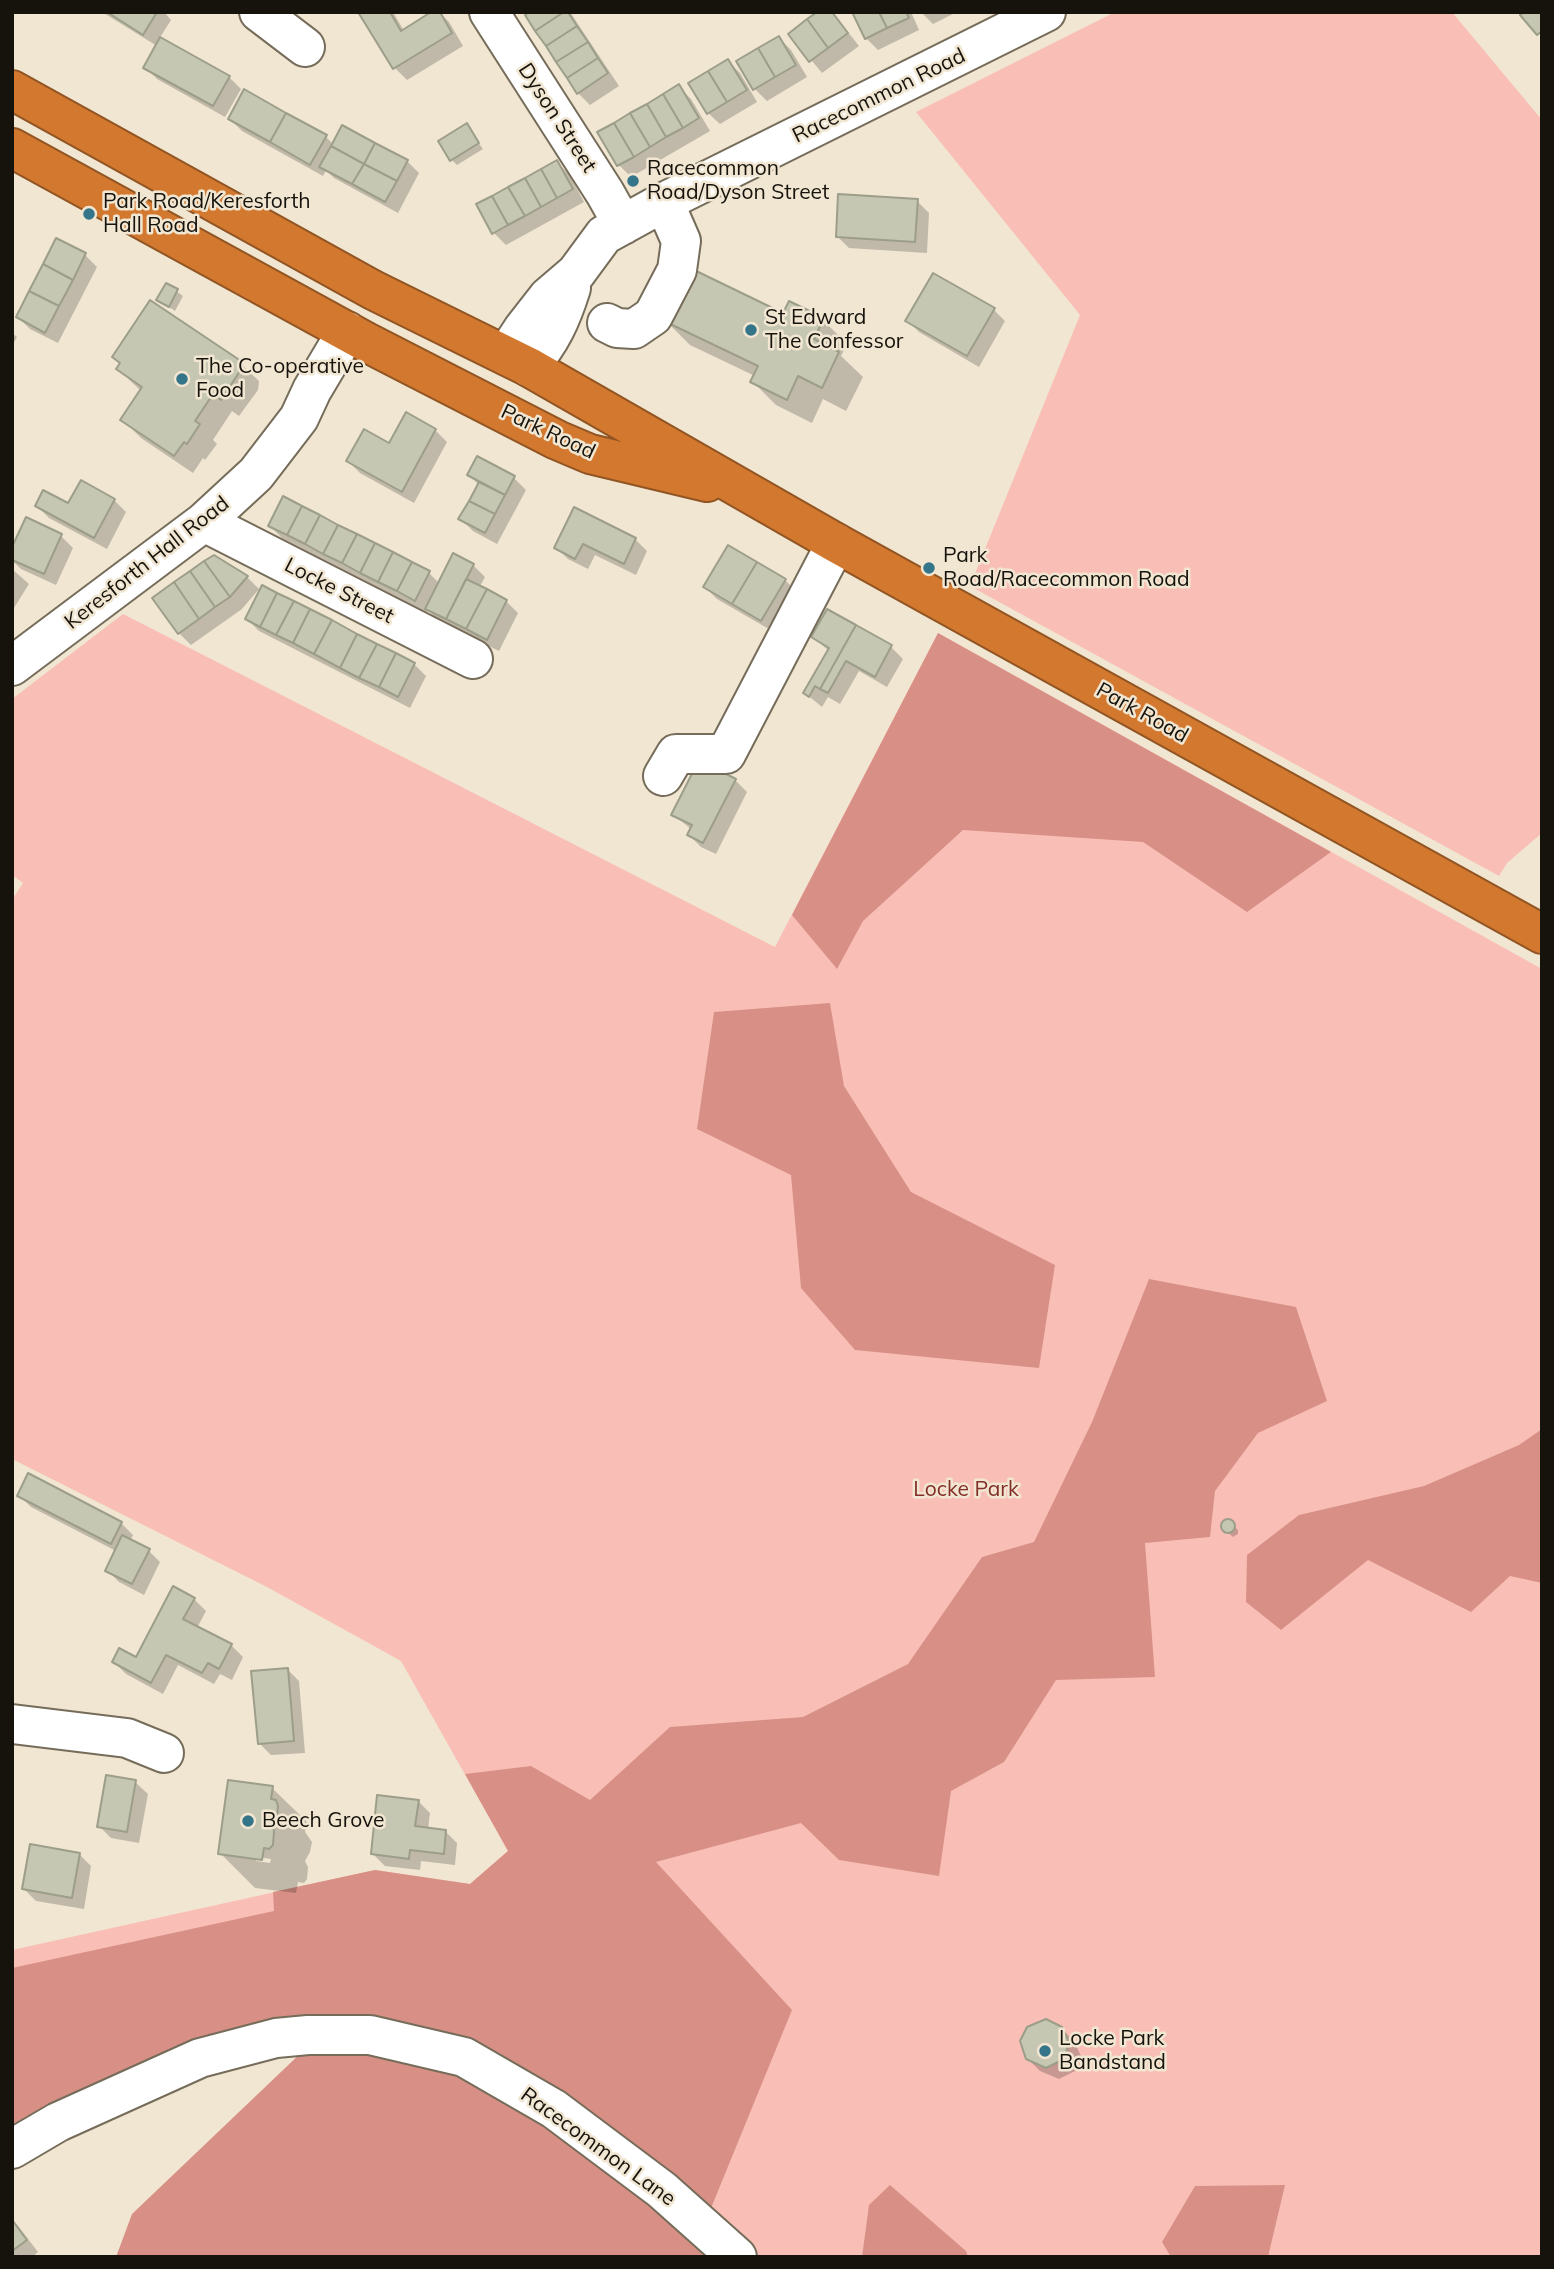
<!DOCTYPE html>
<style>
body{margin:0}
#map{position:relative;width:1554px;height:2269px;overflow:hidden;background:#f1e6d2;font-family:Mulish,sans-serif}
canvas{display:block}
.frame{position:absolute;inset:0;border:14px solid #16130c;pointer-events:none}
</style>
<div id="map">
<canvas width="1554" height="2269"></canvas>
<div class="frame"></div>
</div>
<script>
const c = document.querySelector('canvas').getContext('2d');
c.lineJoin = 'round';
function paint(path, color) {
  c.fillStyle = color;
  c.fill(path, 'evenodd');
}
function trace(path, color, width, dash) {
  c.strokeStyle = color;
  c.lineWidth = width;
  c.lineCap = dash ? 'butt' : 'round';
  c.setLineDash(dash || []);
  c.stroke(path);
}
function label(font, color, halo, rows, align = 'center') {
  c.font = font + ' Mulish,sans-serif';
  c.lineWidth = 5;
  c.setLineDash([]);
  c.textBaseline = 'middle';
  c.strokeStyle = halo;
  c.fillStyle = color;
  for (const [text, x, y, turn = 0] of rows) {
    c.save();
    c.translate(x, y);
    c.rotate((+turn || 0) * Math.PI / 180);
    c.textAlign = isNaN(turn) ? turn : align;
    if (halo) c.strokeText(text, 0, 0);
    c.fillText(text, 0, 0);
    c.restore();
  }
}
const green = new Path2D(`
 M1115,12H1452L1542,120V833L1507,863L1499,876L970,586L1080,315L916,112Z
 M123,614L775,947L938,633L1542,969V2257H758L674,2183L308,2020L12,2135V1950L375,1870L470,1884L508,1851L401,1661L267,1587L12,1459V900L23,883L12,875V699Z`);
const forest = new Path2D(`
 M938,633L1331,852L1247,912L1143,842L963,830L863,921L837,969L792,915Z
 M830,1003L844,1086L911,1192L1055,1265L1039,1368L855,1350L801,1288L791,1175L697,1129L714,1012Z
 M1149,1279L1296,1307L1327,1401L1258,1433L1215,1491L1210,1537L1145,1543L1155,1677L1056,1680L1004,1762L951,1791L939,1876L839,1860L801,1823L656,1862L792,2010L709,2213L561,2096L308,2020L12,2135V1968L274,1911L273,1892L375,1870L470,1884L508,1851L465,1774L531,1766L590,1800L670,1727L803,1717L908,1664L982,1557L1034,1542L1092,1422Z
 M1542,1429V1583L1510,1576L1471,1612L1368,1560L1281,1630L1246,1602L1247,1555L1299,1515L1424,1486L1519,1445Z
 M304,2050L366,2052L455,2070L550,2121L710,2257H116L132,2214Z
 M890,2185L966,2251L968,2257H862L869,2205Z
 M1285,2185L1268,2257H1171L1162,2242L1195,2186Z`);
const shadow = new Path2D(`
 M102,12H164L171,20L159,39L229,77L241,89L225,117L157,79L145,67L157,46Z
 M360,12H393L404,31L439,12L449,22L463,46L407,80L395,68Z
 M525,12H570L619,86L590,105L578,93Z
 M832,12L859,46L822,73L790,34Z
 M854,12H911L919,30L878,50L866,38Z
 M921,12H957L933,24Z
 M779,38L791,50L807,77L767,101L755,89Z
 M728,61L740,73L757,102L720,124L708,113Z
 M679,87L691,99L710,131L631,177L619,165L600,133Z
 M230,119L326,137L333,144L407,161L419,173L398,213L334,178L326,170L323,176L242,131Z
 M466,126L483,149L457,165L452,160Z
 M557,162L569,174L584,202L506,245L494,233Z
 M917,201L929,213L927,253L849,248L837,236Z
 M85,255L97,267L58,343L30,329L18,317Z
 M167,285L183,296L175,311L159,300Z
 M790,303L823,320L847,344L841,356L863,377L846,411L823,399L812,423L776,405L752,381L755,376L690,345L666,321L784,315Z
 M993,309L1005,321L979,367L919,332L907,320Z
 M12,333L17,337L12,346Z
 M240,363L259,381L258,390L239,416L232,411L213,440L217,444L205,460L203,458L193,473L141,438L122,419L141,391L118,369Z
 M435,430L447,442L414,503L360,473L348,461Z
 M469,475L514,478L526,490L497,544L473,531L461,519L479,485Z
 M114,500L126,512L107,549L49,518L37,506Z
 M575,510L635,539L647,551L636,575L595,555L588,569L568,559L556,547Z
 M27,520L61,536L73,548L56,585L21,569L12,560Z
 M270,526L429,573L440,584L473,565L485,577L479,588L506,601L518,613L499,651L439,621L428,610L427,612L282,538Z
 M12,569L29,584L12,611Z
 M247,577L259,589L242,609L191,645L179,633Z
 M785,580L797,592L774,632L717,599L705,587Z
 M828,611L891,647L903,659L887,687L859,671L840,704L828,697L822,707L805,693L829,651L813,637Z
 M247,619L414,664L426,676L410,708L259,631Z
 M735,780L747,792L716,854L701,847L689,835L692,830L673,814Z
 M19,1495L121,1523L133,1535L130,1541L148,1550L160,1562L144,1595L119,1582L107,1570L116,1551L31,1507Z
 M1229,1521L1238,1530V1534L1233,1537L1223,1528V1525Z
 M194,1599L206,1611L197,1628L231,1645L243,1657L232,1680L220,1674L214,1684L178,1665L163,1694L126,1674L114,1662L137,1659Z
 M287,1669L299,1681L305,1753L271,1755L259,1743Z
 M135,1782L148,1794L139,1843L111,1838L99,1826Z
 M272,1788L307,1822L305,1832L312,1842L310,1852L305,1861L308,1867L307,1879L304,1883L298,1882L296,1893L255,1888L220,1853ZM256,1857L271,1859L270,1863L256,1861Z
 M418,1801L430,1813L428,1829L445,1831L457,1843L455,1865L421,1861L420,1870L385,1866L373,1854Z
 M79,1854L91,1866L84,1909L36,1901L24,1889Z
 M1061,2028L1074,2041L1081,2056L1075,2071L1059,2079L1040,2071L1027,2058Z
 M12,2218L38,2252L32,2257H12Z`);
const building = new Path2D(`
 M107,12H157L143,35Z
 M358,12H390L401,31L431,12H440L452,33L393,69Z
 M529,12H564L535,31L525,15Z
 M564,12H568L577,26L546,46L535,31Z
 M817,12H832L848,33L828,48L807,19Z
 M852,12H879L887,28L865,39Z
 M879,12H906L909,18L887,28Z
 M1524,12H1542V31L1537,35L1520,15Z
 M807,19L828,48L809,62L788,34Z
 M577,26L588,42L556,62L546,46Z
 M779,36L796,65L775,77L758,48Z
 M160,37L230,76L213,106L143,68Z
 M588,42L598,58L567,78L556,62Z
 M758,48L775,77L753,90L736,61Z
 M598,58L608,73L577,94L567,78Z
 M728,59L747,90L727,102L708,71Z
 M708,71L727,102L707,114L688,83Z
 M679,84L699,118L683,128L663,94Z
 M244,89L286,113L270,142L228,119Z
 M663,94L683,128L666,137L647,104Z
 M647,104L666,137L650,147L630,113Z
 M286,113L327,135L310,165L270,142Z
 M630,113L650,147L634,157L614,123Z
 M467,123L479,143L450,161L438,141Z
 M614,123L634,157L617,166L597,132Z
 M342,125L375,143L364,164L331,146Z
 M375,143L408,160L397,181L364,164Z
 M331,146L364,164L352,184L319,167Z
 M557,160L573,189L557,198L541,169Z
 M364,164L397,181L385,202L352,184Z
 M541,169L557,198L541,207L525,178Z
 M525,178L541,207L525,216L508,187Z
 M508,187L525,216L508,225L492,196Z
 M838,194L918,199L915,242L836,237Z
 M492,196L508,225L492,234L476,204Z
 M56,238L86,253L73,280L43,264Z
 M43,264L73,280L59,306L29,291Z
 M690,268L783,313L789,301L824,318L814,339L839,352L822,388L798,376L787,400L750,382L758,366L664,321Z
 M933,273L995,308L967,356L905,321Z
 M166,283L178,289L169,307L156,300Z
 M29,291L59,306L45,333L16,317Z
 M150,300L241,361L240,371L221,400L213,394L195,421L200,424L187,444L184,442L174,456L120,420L142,387L116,369L120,363L112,357Z
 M406,412L436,429L402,492L346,461L364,429L389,443Z
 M477,456L515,476L505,495L467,475Z
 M81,480L115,499L94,538L35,506L43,490L68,503Z
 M479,482L505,495L495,514L469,501Z
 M283,496L302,506L287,535L268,526Z
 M469,501L495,514L485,533L458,519Z
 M302,506L320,515L305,544L287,535Z
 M574,507L636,538L624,564L583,544L575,559L554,548Z
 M320,515L338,525L323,554L305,544Z
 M26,517L62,534L44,574L12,560V547Z
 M338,525L357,534L342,563L323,554Z
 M357,534L375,543L360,573L342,563Z
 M375,543L393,552L378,582L360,573Z
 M728,545L757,562L732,604L703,587Z
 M393,552L412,562L397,591L378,582Z
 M453,553L474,564L446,619L425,609Z
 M214,555L248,576L230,597L204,561Z
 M204,561L230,597L215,607L190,571Z
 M412,562L430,571L415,601L397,591Z
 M757,562L786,579L761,621L732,604Z
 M190,571L215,607L199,619L174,582Z
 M466,579L487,589L466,629L446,619Z
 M174,582L199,619L178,634L152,598Z
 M262,585L277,593L260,627L245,619Z
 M487,589L507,600L487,640L466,629Z
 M277,593L294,601L276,635L260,627Z
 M294,601L310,609L293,643L276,635Z
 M310,609L332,620L314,654L293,643Z
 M827,609L856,625L820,689L815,686L809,697L803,693L829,648L811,637Z
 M332,620L357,634L340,668L314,654Z
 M856,625L892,645L875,677L846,661L828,693L820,689Z
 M357,634L377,644L359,678L340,668Z
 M377,644L396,653L379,687L359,678Z
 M396,653L415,663L398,697L379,687Z
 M699,760L736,779L703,843L687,835L692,825L671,815Z
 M28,1473L122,1522L111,1544L17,1496Z
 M1221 1526a7 7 0 1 1 14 0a7 7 0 1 1-14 0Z
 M122,1535L150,1549L132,1584L105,1571Z
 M173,1586L195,1598L183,1619L232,1644L219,1669L208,1663L202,1673L166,1655L151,1683L112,1662L119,1648L136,1657Z
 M288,1668L294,1741L258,1744L251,1671Z
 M106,1775L136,1780L127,1832L97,1827Z
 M228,1780L273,1786L271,1799L276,1800L278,1806L277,1817L272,1825L274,1831L273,1845L269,1849L264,1848L262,1860L218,1854Z
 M377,1795L419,1800L415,1826L446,1830L444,1854L410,1850L409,1859L371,1854Z
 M30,1844L80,1853L72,1898L22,1889Z
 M1046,2019L1062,2027L1069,2042L1064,2059L1046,2068L1026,2059L1020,2041L1027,2027Z
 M12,2220L27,2240L12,2251Z`);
const minor = new Path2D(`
 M259,12L305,47
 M489,12L605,193L623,225
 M607,323L617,328L634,329L653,316L677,270L681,241L664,202
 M506,355L523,329L548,297L576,273L604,235L664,202L1046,12
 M529,367C551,341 561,320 571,288
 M204,522L473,659
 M12,666L204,522L256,474L299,418L312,390L347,331
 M663,776L676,754H726L836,543
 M12,1724L127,1738L164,1753
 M12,2149L58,2122L200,2058L276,2038L308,2035H370L464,2057L554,2109L662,2190L737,2257`);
const highway = new Path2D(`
 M12,90L373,290L529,367L836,543L1542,934
 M12,148L366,342L557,440L590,454L707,482`);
const markers = [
 [633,181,7,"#357589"],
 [89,214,7,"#357589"],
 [751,330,7,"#357589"],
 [182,379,7,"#357589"],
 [929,568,7,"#357589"],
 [248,1821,7,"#357589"],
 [1045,2051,7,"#357589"]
];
const streetNames = [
 ["Racecommon Road",879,96,-26],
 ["Dyson Street",557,118,57],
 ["Park Road",548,432,25],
 ["Keresforth Hall Road",147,563,-38],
 ["Locke Street",339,591,27],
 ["Park Road",1142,713,29],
 ["Racecommon Lane",598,2147,36]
];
const poiNames = [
 ["Racecommon",647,169],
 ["Road/Dyson Street",647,193],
 ["Park Road/Keresforth",103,202],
 ["Hall Road",103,226],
 ["St Edward",765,318],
 ["The Confessor",765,342],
 ["The Co-operative",196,367],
 ["Food",196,391],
 ["Park",943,556],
 ["Road/Racecommon Road",943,580],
 ["Beech Grove",262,1821],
 ["Locke Park",1059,2039],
 ["Bandstand",1059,2063]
];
const parkNames = [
 ["Locke Park",966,1490]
];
paint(green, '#f9bfb7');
paint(forest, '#d89086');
paint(shadow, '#0003');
paint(building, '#c6c7b2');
trace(building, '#9c9e89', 2);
trace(minor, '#756c5a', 42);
trace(highway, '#915523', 42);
trace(minor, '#fff', 38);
trace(highway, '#d3782f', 38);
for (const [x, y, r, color] of markers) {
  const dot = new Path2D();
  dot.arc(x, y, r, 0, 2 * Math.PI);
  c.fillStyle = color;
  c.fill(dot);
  trace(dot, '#f1e6d2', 2.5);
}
label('21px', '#16130c', '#f1e6d2', streetNames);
label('21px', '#16130c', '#f1e6d2', poiNames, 'left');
label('21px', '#842e28', '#f1e6d2', parkNames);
</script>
